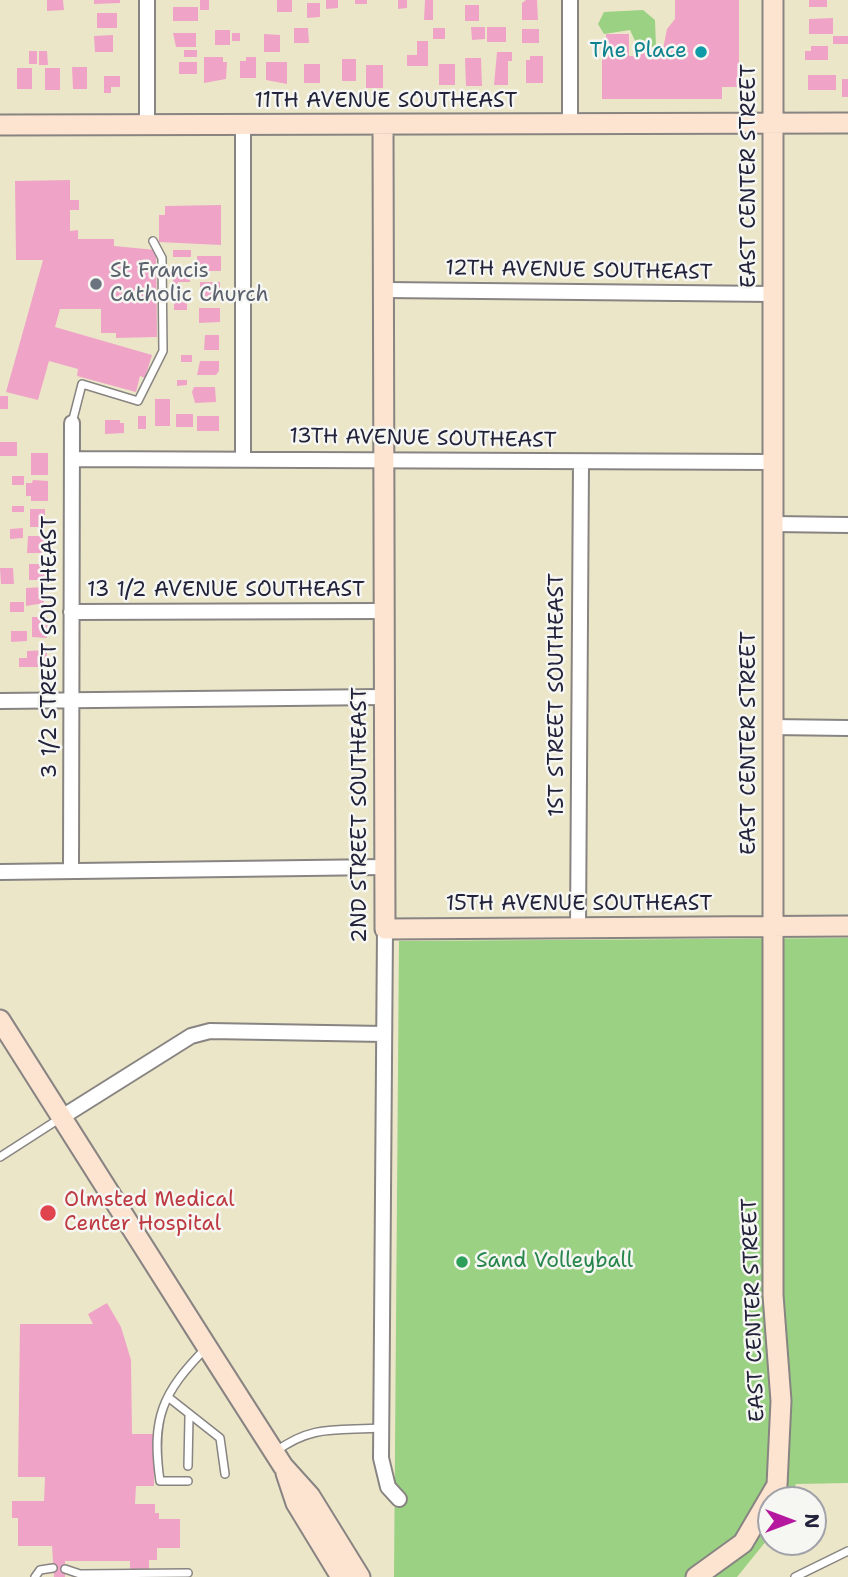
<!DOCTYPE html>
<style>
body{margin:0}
#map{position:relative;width:848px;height:1577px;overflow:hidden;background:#ece6c9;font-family:"Shantell Sans",sans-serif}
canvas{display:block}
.north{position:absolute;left:757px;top:1486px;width:70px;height:70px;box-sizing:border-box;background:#f6f6f2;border:2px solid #a1a1a9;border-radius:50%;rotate:90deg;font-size:19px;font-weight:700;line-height:28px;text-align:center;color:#22223b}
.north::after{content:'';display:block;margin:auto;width:24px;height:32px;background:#b5179e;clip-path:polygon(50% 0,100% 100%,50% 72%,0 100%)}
</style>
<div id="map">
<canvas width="848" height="1577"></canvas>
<div class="north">N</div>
</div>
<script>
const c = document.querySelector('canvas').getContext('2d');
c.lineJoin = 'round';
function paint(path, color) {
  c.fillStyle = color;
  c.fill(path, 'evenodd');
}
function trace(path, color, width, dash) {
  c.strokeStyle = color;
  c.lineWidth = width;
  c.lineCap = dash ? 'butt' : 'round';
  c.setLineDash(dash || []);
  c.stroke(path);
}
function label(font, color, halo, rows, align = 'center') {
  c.font = font + ' "Shantell Sans",sans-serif';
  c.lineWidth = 5;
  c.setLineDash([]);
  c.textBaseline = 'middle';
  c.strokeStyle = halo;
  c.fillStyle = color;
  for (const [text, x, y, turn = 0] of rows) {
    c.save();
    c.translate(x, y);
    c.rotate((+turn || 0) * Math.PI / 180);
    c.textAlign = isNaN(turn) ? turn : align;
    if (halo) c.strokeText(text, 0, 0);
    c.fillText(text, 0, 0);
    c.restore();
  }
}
const green = new Path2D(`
 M643,10L655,20L656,47H638L630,30L604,34L598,24L604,12Z
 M848,938V1483L796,1484L790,1500H771V1535L737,1577H394L399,941Z`);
const building = new Path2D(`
 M47,0H63L64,10L47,11Z
 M94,0H120V3L94,4Z
 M200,0H209V10H200Z
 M277,0H292V12H277Z
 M326,0H338V8L326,9Z
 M355,0H367V4H355Z
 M398,0H407V8L398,9Z
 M425,0H433V20H424Z
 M526,0H537L538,20H522V3Z
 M675,0H739V87H722V99H602V55H606V34H629V56H639V49H657V54H662L667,29L675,19Z
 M809,0H827V7H809Z
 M307,3H320V17L307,18Z
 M465,5H479V21H465Z
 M173,7H198V21H173Z
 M97,13H117V28H97Z
 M833,18V34H809V19Z
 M471,27H485V39L472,40Z
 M487,27H506V42H487Z
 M294,28H308L309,43H294Z
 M433,28H445V39H433Z
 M522,29H539V43H522Z
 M215,30H230V45H215Z
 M173,33H196V47H176Z
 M232,33H240V41H232Z
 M264,34L280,35V52H264Z
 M113,35V52H95L94,36Z
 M833,36H848V44H833Z
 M417,41H428V66H407V55H417Z
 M811,46H828V60H805V51H811Z
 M184,50H197V57H184Z
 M29,51H37V64H29Z
 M39,51H47L48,65H39Z
 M497,52H512V61H508V85H494Z
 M530,56H543V83H526V60H530Z
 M204,57H223V62H227L226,79L204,83Z
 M246,57H256V78H240V61H246Z
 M465,58H481L482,86H466Z
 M342,59H356V81H342Z
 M179,62H197V74H179Z
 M266,62H287V84L266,80Z
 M304,64H320V83H304Z
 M439,64H455V85H439Z
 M366,65H383V88H366Z
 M72,67H87V89H73Z
 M17,68H32V89H17Z
 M45,68H60V90H45Z
 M808,75H836V90H808Z
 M104,76H120V87H111V93H104Z
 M842,79H848V97H842Z
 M70,180V200H79V210H70V231L78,230V239H114V246L156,250L157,337L116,338V333H101V309H60L55,327L152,355L145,378L140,376L136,392L77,376L78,369L49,361L38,400L6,392L43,260H16L15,181Z
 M221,205V245L159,242V215H165V206Z
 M173,250H191V257H173Z
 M197,256H221V271H197Z
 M173,274H190V282H178V288H173Z
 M200,282H220V299H200Z
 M174,302H187V310H174Z
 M199,308H220V322L199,323Z
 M205,335H219V350H204Z
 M181,355H192V362H181Z
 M200,361H219V371L216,375H197Z
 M177,380H187V385L177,386Z
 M194,387H215L216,402L195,403L192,392Z
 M0,396H8V409H0Z
 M155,399H170V426H155Z
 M176,414H193V427H176Z
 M138,416H146V429H138Z
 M197,416H219V431H197Z
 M105,420H120V423H124V433L105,434Z
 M0,442H17V456H0Z
 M31,453H48V475H31Z
 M12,476H24V485H12Z
 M33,480L48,481V501H31V496H26V483H32Z
 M12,506H24V512H12Z
 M30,509H45V527H30Z
 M23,528V538L10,539V529Z
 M28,536H45V553H27Z
 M29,564H46V580H29Z
 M0,568H13L14,584H1Z
 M44,587V603L26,606V588Z
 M10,602H24V612H10Z
 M32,617H48L47,638L32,637Z
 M11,631H27V641L11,642Z
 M47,650V667H19V658H27V651Z
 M107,1303L121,1327L131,1360L132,1434H154V1486H136L135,1504H155V1513H159V1519H180V1548H157V1560H149V1577H130V1561H65V1577H54L52,1546H18V1518H12V1501H44L45,1477H18L20,1324H93L88,1314Z`);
const lane = new Path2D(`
 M72,423L82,384L138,401L163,351L162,258L153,241
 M0,1157L59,1119
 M168,1397L220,1438L225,1474
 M275,1452C312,1424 338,1431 381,1428
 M188,1466L189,1417
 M188,1481H160C151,1418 162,1393 206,1348
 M65,1569L80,1574L188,1573
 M35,1577L40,1570L53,1568
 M795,1577L848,1551`);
const street = new Path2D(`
 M570,124V0
 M147,125V0
 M243,125V458
 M385,290L773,294
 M73,459L774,462
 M774,524L848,525
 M71,612L382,611
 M0,701L383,697
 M772,727L848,728
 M71,871L72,423
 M0,872L383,867
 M578,928L581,463
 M385,929L381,1458L388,1487L399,1499
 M62,1117L191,1036L210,1031L384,1034`);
const secondary = new Path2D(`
 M0,125L848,123
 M383,125L385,929L848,926
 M0,1020L207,1347L283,1466L310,1496L360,1577
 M286,1473L296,1503L341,1577
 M696,1577L743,1543L777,1485L781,1401L773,1295V0`);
const markers = [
 [701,52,7,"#0f9aa8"],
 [96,284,7,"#6b7280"],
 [48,1213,9,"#e0444e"],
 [462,1262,7,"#2e9e5b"]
];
const cultureNames = [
 ["The Place",687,52]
];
const streetNames = [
 ["11TH AVENUE SOUTHEAST",386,102],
 ["EAST CENTER STREET",750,176,-90],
 ["12TH AVENUE SOUTHEAST",579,271,1],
 ["13TH AVENUE SOUTHEAST",423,439,1],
 ["13 1/2 AVENUE SOUTHEAST",226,591],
 ["3 1/2 STREET SOUTHEAST",51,647,-90],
 ["1ST STREET SOUTHEAST",558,695,-90],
 ["EAST CENTER STREET",750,743,-90],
 ["2ND STREET SOUTHEAST",361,815,-90],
 ["15TH AVENUE SOUTHEAST",579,905],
 ["EAST CENTER STREET",754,1310,-92]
];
const worshipNames = [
 ["St Francis",110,272],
 ["Catholic Church",110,296]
];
const healthNames = [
 ["Olmsted Medical",64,1201],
 ["Center Hospital",64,1225]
];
const leisureNames = [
 ["Sand Volleyball",476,1262]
];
paint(green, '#9ad182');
paint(building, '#efa4c7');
trace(lane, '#878482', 10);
trace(street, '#878482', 18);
trace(secondary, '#878482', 23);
trace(lane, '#fff', 7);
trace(street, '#fff', 14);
trace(secondary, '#fde4d1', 19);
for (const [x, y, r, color] of markers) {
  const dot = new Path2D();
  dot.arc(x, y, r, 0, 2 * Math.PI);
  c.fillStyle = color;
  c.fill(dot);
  trace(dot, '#f6f6f2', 2.5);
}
label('21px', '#0d838f', '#f6f6f2', cultureNames, 'right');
label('21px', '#22223b', '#f6f6f2', streetNames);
label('21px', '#5b616d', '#f6f6f2', worshipNames, 'left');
label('21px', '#be3a42', '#f6f6f2', healthNames, 'left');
label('21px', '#27864d', '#f6f6f2', leisureNames, 'left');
</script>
